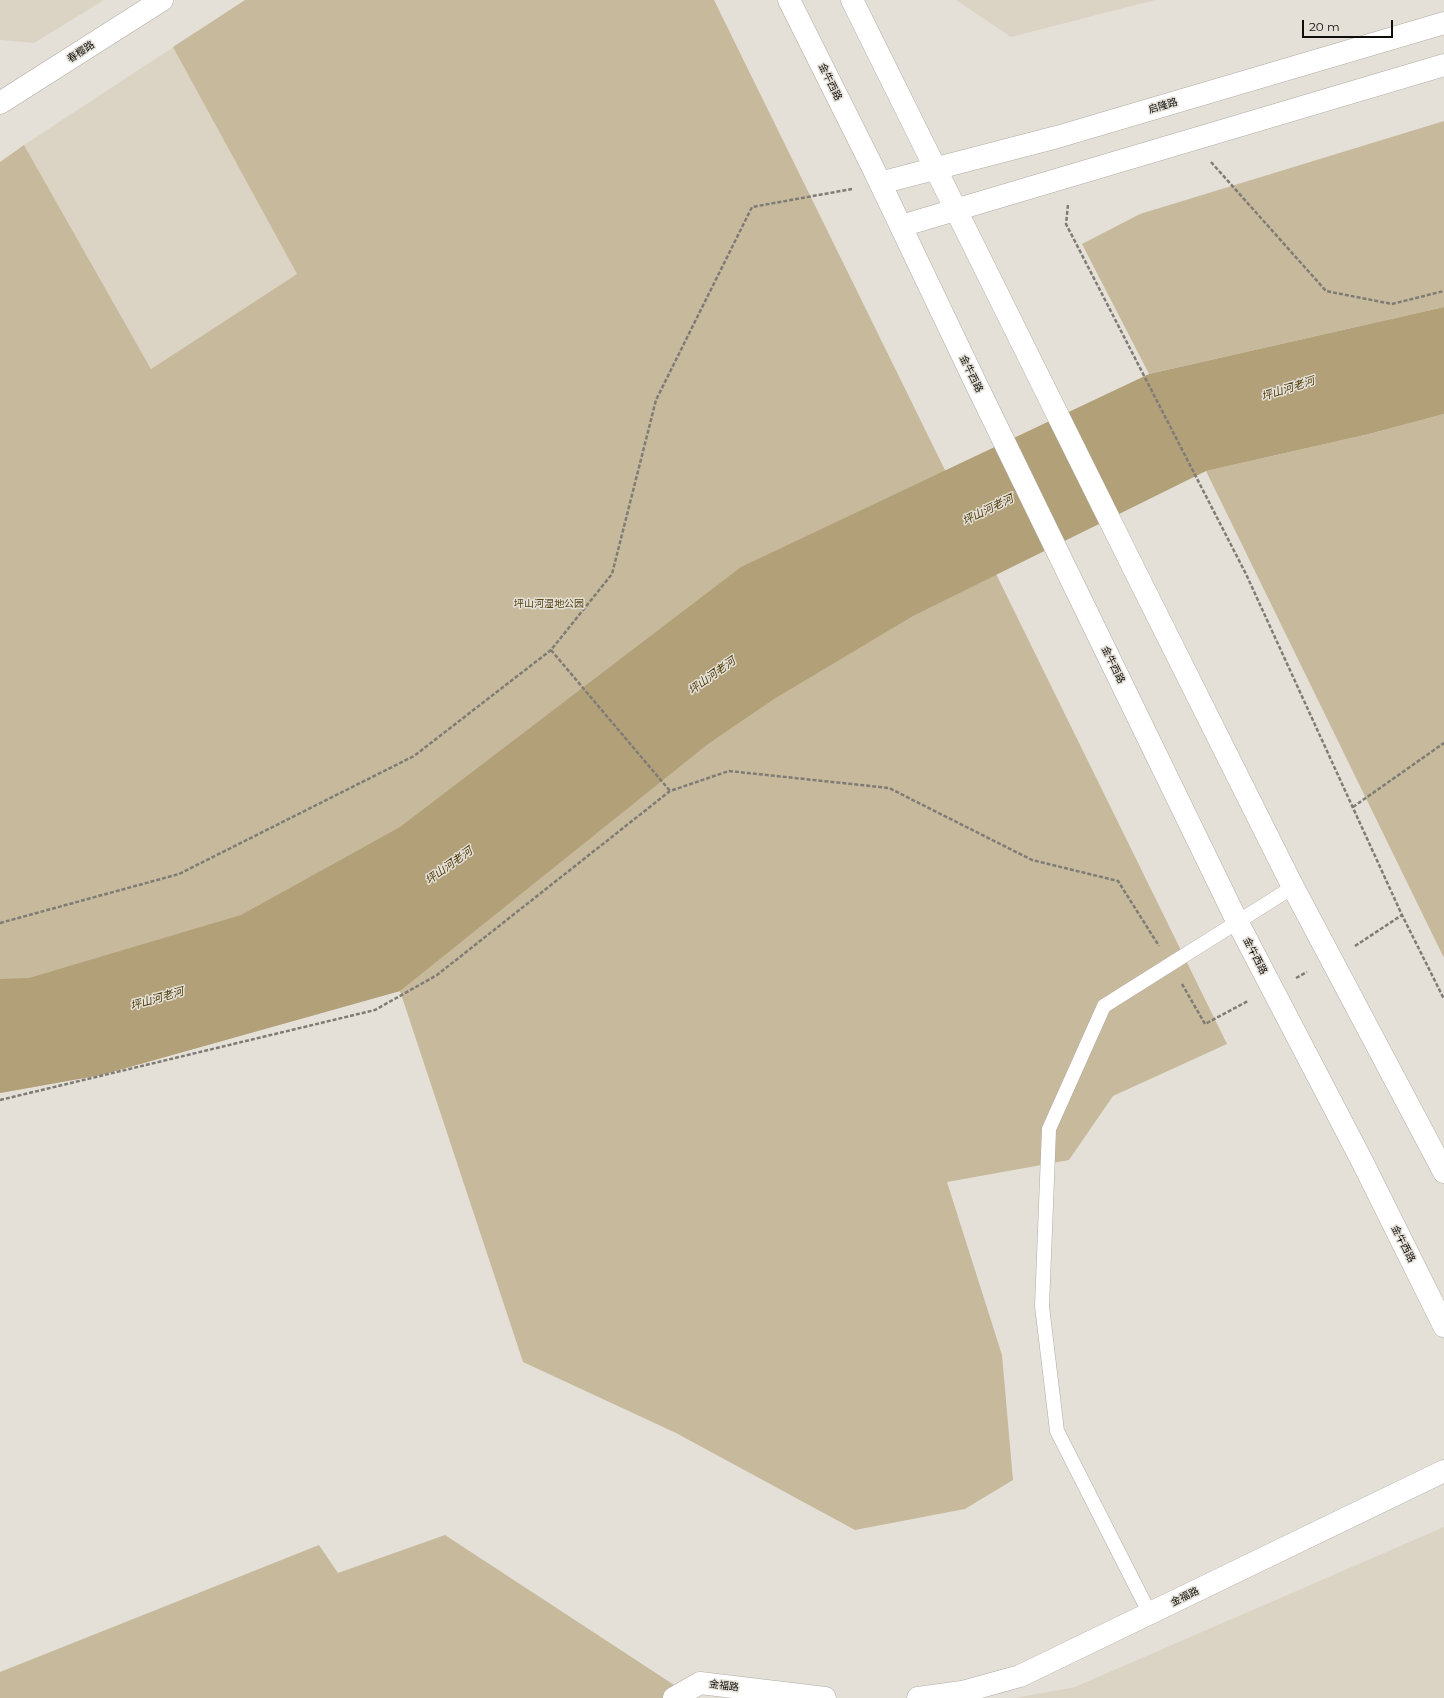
<!DOCTYPE html>
<meta charset="utf-8">
<style>
body{margin:0}
#map{position:relative;width:1444px;height:1698px;overflow:hidden;background:#e4e0d8;font-family:Montserrat,sans-serif}
canvas{display:block}
.scale{position:absolute;left:1302px;top:20px;width:91px;height:18px;box-sizing:border-box;border:2px solid #100e0b;border-top:0;padding-left:5px;font-size:12px;line-height:14px;white-space:nowrap;color:#100e0b;-webkit-text-stroke:3px #e4e0d8;paint-order:stroke}
</style>
<div id="map">
<canvas width="1444" height="1698"></canvas>
<div class="scale">20 m</div>
</div>
<script>
const c = document.querySelector('canvas').getContext('2d');
c.lineJoin = 'round';
function paint(path, color) {
  c.fillStyle = color;
  c.fill(path, 'evenodd');
}
function trace(path, color, width, dash) {
  c.strokeStyle = color;
  c.lineWidth = width;
  c.lineCap = dash ? 'butt' : 'round';
  c.setLineDash(dash || []);
  c.stroke(path);
}
function label(font, color, halo, rows, align = 'center') {
  c.font = font + ' Montserrat,"Noto Sans SC",sans-serif';
  c.lineWidth = 3;
  c.setLineDash([]);
  c.textBaseline = 'middle';
  c.strokeStyle = halo;
  c.fillStyle = color;
  for (const [text, x, y, turn = 0] of rows) {
    c.save();
    c.translate(x, y);
    c.rotate((+turn || 0) * Math.PI / 180);
    c.textAlign = isNaN(turn) ? turn : align;
    if (halo) c.strokeText(text, 0, 0);
    c.fillText(text, 0, 0);
    c.restore();
  }
}
const built = new Path2D(`
 M0,0H104L34,43L0,40Z
 M956,0H1155L1011,37Z
 M175,46L297,274L151,369L24,145Z
 M1444,1527V1698H1015L1075,1687Z`);
const green = new Path2D(`
 M245,0H714L1227,1044L1113,1096L1069,1160L947,1182L1002,1355L1013,1480L965,1509L855,1530L676,1433L523,1362L400,991L101,1075L0,1093V162L24,145L151,369L297,274L173,47Z
 M1444,121V307L1149,374L1082,244L1140,214Z
 M1444,414V958L1206,471L1369,434Z
 M445,1535L694,1698H0V1672L319,1545L338,1573Z`);
const water = new Path2D(`
 M1444,307V414L1369,434L1206,471L913,616L774,699L708,744L400,991L101,1075L0,1093V979L29,978L241,915L400,827L741,567L1149,374Z`);
const path = new Path2D(`
 M1211,162L1326,291L1392,304L1444,291
 M1068,205L1066,224L1246,574L1402,915L1444,999
 M551,650L670,791
 M1353,807L1444,743
 M0,923L179,874L414,756L551,650L612,574L656,400L752,207L852,189
 M1355,946L1402,915
 M1296,978L1307,972
 M1182,984L1205,1024L1248,1001
 M0,1100L375,1010L437,975L670,791L729,771L889,788L1032,860L1118,881L1159,946`);
const lane = new Path2D(`
 M1150,1614L1057,1431L1042,1306L1049,1129L1104,1006L1293,887`);
const street = new Path2D(`
 M0,103L162,0
 M674,1698L700,1683L825,1698
 M918,1698L962,1692L1020,1676L1444,1471`);
const secondary = new Path2D(`
 M789,0L873,168L978,388L1237,921L1362,1161L1444,1326
 M852,0L1134,569L1293,887L1444,1172
 M880,183L1057,137L1444,23
 M901,226L1444,65`);
const streetNames = [
 ["春樱路",81,52,-33],
 ["金牛西路",830,82,64],
 ["启隆路",1163,106,-16],
 ["金牛西路",971,374,64],
 ["金牛西路",1113,665,64],
 ["金牛西路",1255,956,63],
 ["金牛西路",1403,1244,63],
 ["金福路",1185,1597,-26],
 ["金福路",724,1686,7]
];
const parkNames = [
 ["坪山河湿地公园",549,604]
];
const waterNames = [
 ["坪山河老河",1288,389,-18],
 ["坪山河老河",988,510,-26],
 ["坪山河老河",712,676,-36],
 ["坪山河老河",449,866,-36],
 ["坪山河老河",157,999,-16]
];
paint(built, '#dbd4c4');
paint(green, '#c7ba9c');
paint(water, '#b2a078');
trace(lane, '#b0aca4', 15);
trace(street, '#b0aca4', 23);
trace(secondary, '#b0aca4', 23);
trace(path, '#7f7c76', 2.5, [4, 2]);
trace(lane, '#fff', 14);
trace(street, '#fff', 22);
trace(secondary, '#fff', 22);
label('10px', '#100e0b', '#e4e0d8', streetNames);
label('10px', '#564311', '#e4e0d8', parkNames);
label('italic 11px', '#4b3802', '#e4e0d8', waterNames);
</script>
